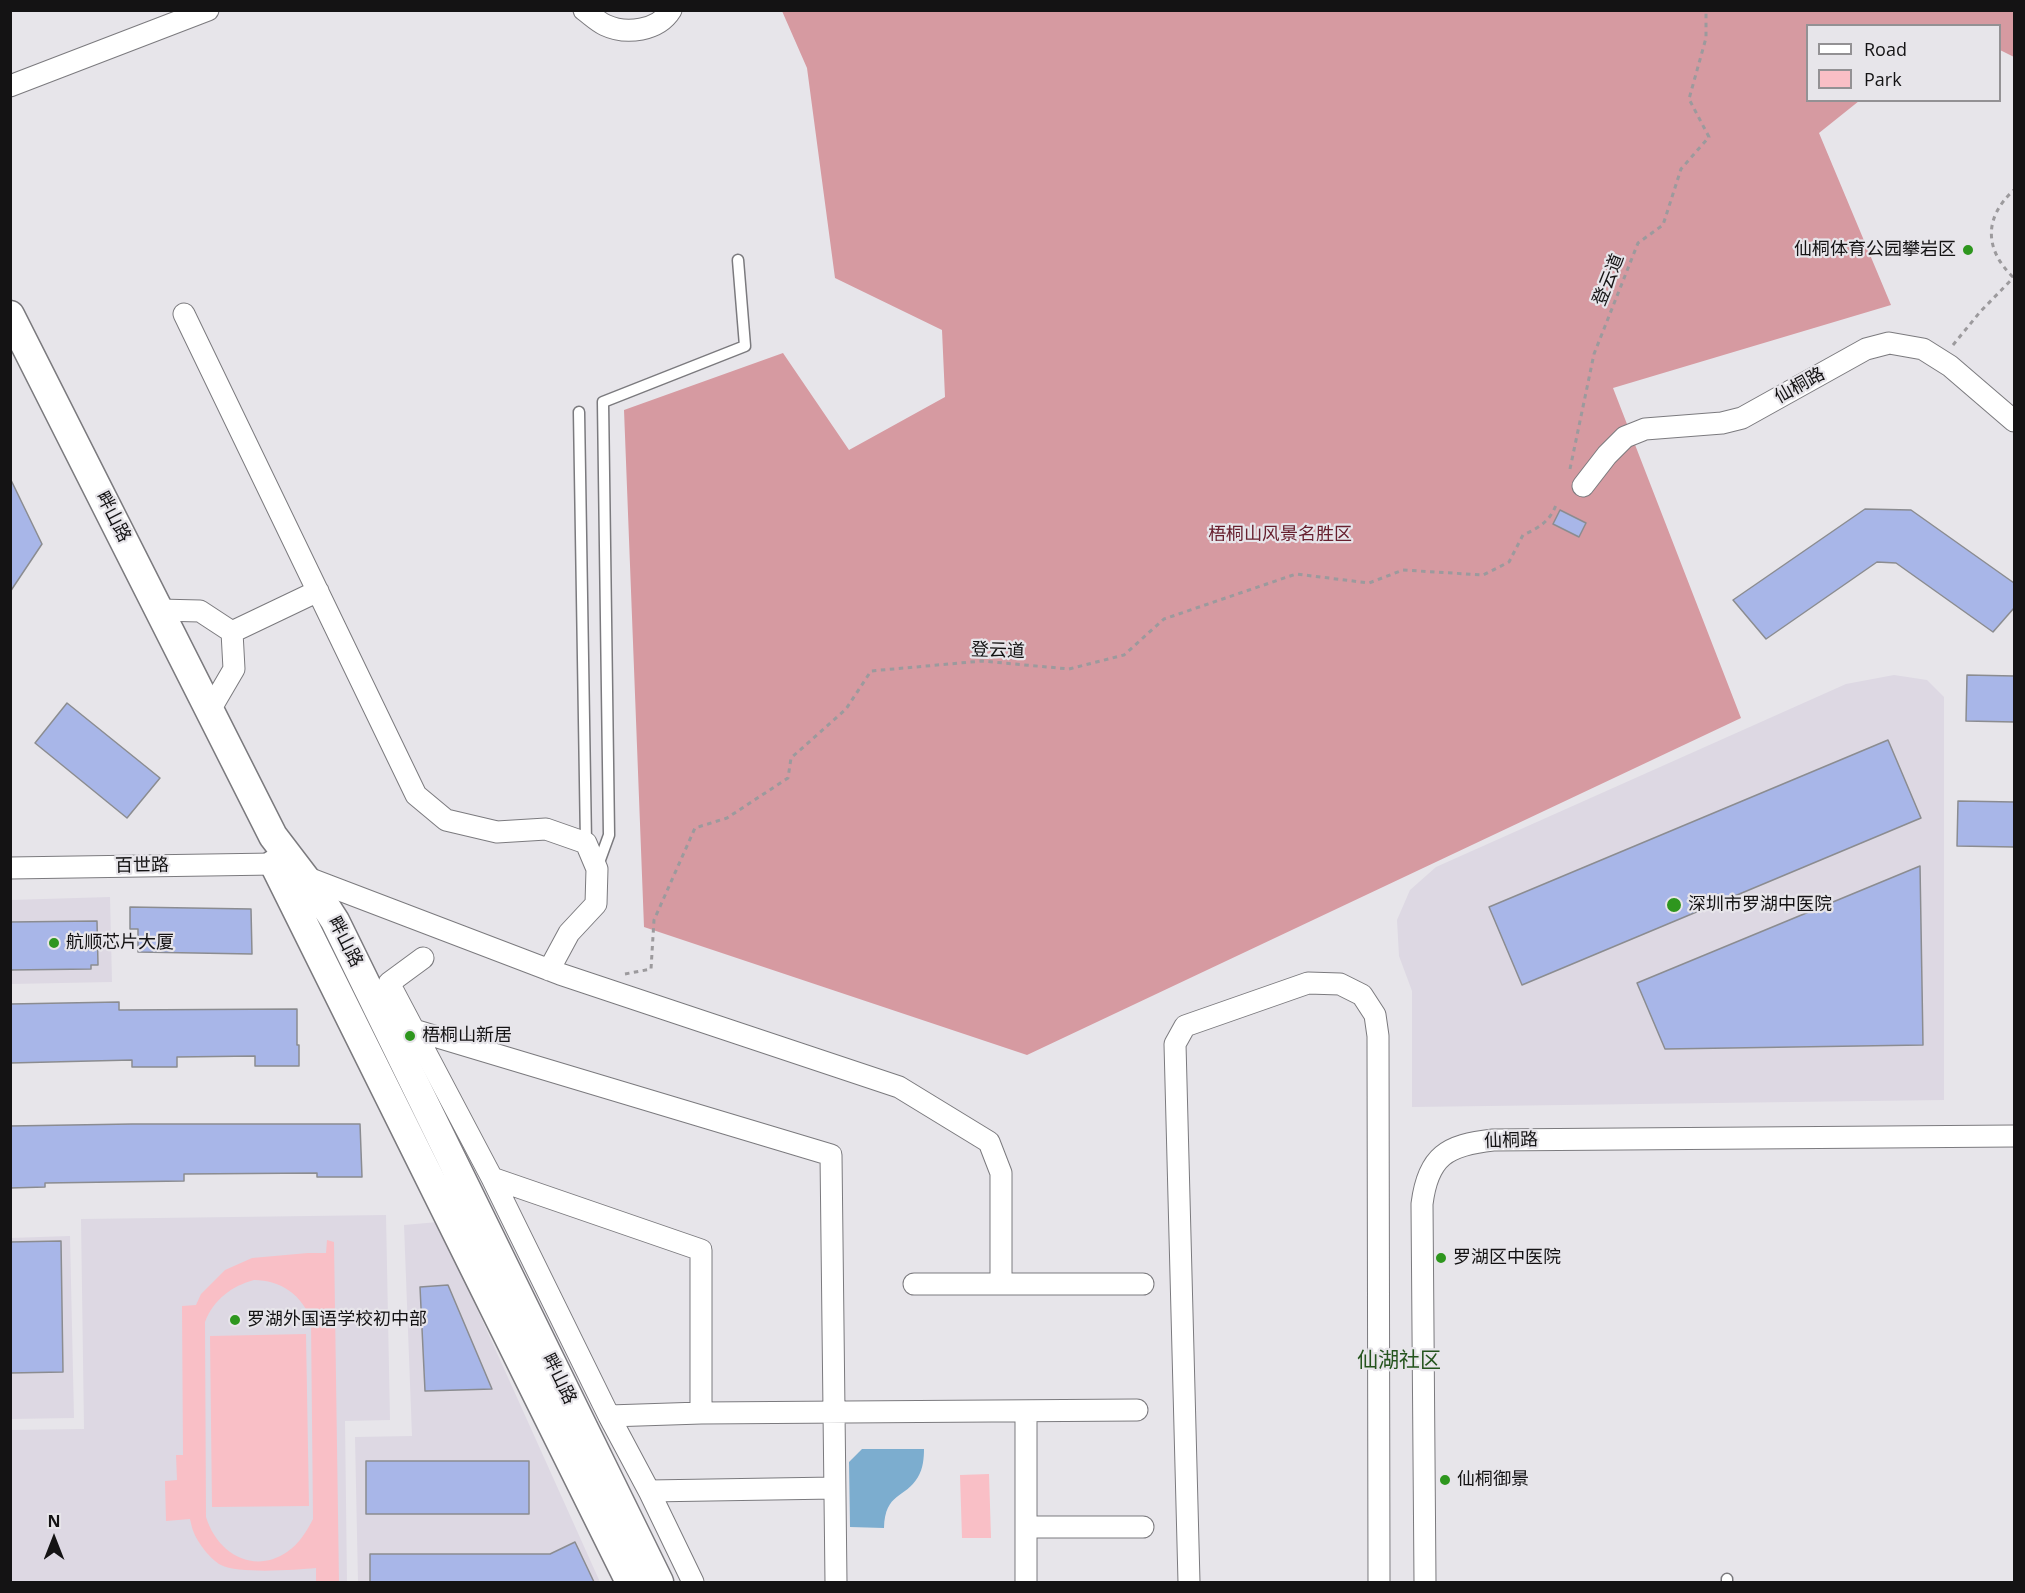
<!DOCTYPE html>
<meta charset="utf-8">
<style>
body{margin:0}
#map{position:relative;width:2025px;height:1593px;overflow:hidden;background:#e7e5ea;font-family:"Open Sans",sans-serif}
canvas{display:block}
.frame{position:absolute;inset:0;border:12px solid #141314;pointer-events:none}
.legend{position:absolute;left:1806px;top:24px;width:195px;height:78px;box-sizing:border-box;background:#e7e5ea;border:2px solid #939194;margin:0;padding:8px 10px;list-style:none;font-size:18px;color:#141314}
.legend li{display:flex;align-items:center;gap:12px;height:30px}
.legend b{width:30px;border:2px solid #939194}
.north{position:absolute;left:24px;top:1509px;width:60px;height:60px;-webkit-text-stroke:4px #e7e5ea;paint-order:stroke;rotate:0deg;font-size:16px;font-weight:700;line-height:24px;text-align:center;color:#141314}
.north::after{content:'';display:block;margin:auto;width:21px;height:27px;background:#141314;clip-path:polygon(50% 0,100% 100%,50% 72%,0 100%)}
</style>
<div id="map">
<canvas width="2025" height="1593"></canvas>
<div class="frame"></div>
<ul class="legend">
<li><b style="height:8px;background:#fff"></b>Road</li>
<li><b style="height:16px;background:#f9bfc6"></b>Park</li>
</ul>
<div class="north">N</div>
</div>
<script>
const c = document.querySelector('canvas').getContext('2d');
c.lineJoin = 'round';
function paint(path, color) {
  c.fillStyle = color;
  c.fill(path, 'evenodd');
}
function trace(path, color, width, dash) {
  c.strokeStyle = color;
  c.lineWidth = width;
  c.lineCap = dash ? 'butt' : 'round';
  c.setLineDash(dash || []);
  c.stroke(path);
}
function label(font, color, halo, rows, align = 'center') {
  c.font = font + ' "Open Sans","Noto Sans SC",sans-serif';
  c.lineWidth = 4.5;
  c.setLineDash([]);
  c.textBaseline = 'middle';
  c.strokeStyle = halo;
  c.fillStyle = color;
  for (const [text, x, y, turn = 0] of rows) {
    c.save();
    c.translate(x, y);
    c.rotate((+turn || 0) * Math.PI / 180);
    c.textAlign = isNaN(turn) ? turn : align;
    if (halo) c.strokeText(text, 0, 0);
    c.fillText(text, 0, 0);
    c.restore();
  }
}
const built = new Path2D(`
 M1894,675L1927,680L1944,697V1100L1412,1107V991L1399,956L1397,920L1410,890L1436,867L1846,684Z
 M110,897L112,982L11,984L10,900Z
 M386,1215L390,1420L345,1421L347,1582H11L10,1430L84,1429L81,1219Z
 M438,1222L600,1582H358L355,1437L412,1436L404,1225Z
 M70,1236L74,1418L11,1419L10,1238Z`);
const green = new Path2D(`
 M327,1240L334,1242L339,1582H316V1568C296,1570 238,1574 221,1565C211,1560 198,1543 194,1533C192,1529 191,1523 190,1519L166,1521L165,1481L177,1480L176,1455H183L182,1306L196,1305L201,1294L225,1270L252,1258L308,1253H326ZM254,1280C280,1280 303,1295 311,1321L313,1519C307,1531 299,1544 287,1552C253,1575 217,1553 206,1517L205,1322C214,1299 232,1286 254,1280Z
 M306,1334L309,1506L212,1507L210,1336Z
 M989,1474L991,1538H962L960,1475Z`);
const forest = new Path2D(`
 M782,11H2014V57L2000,50V26H1808V100L1859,101L1819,133L1891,305L1613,388L1741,718L1027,1055L644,927L624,410L783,353L849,450L945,397L942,330L835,278L807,68Z`);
const water = new Path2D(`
 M862,1449H924C924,1458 923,1469 918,1477C905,1499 885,1492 884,1528L850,1527L849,1462Z`);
const building = new Path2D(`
 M10,478L42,544L10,592Z
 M1865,509L1911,510L2014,583V608L1993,632L1896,563L1877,562L1766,639L1733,600Z
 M1560,510L1586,523L1579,537L1553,524Z
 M1967,675L2014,676V722L1966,721Z
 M67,703L160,778L127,818L35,743Z
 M1888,740L1921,818L1522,985L1489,907Z
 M1958,801L2014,802V847L1957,846Z
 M1920,866L1923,1045L1665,1049L1637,983Z
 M130,907L251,909L252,954L138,952V929H130Z
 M97,921L98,965H91V969L10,970V922Z
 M119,1002V1010L297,1009V1045H299V1066H255V1056L177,1057V1067H132V1060L10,1063V1004Z
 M132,1124H360L362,1177H317V1173L184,1174V1181L45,1183V1187L10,1188V1126Z
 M61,1241L63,1372L10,1373V1242Z
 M448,1285L492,1389L425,1391L420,1287Z
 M366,1461H529V1514H366Z
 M575,1542L594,1582H370V1554H550Z`);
const path = new Path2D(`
 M2013,277C1984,249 1984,217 2014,190
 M1953,345L1980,312L2014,277
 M1570,469L1594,354L1638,243L1663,225L1681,169L1709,137L1689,99L1706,38V10
 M625,974L651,969L654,920L695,828L727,818L788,778L791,758L846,709L871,671L982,661L1069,669L1124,655L1164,619L1296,574L1369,583L1403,570L1483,575L1509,562L1523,535C1539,528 1550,521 1556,505`);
const lane = new Path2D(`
 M579,412L586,843
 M597,868L609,835L603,402L745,346L738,260
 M1727,1579V1582`);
const street = new Path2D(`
 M584,10C591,15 597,21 605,25C626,35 658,31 671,10
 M10,86L208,10
 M184,314L416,795L446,820L497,832L546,829L586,843L597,869L596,904L569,933L549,970
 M1583,486L1607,455L1625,437L1645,429L1722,423L1742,418L1866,349L1889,343L1923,349L1950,366L2014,421
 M159,610L200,611L232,632L234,669L210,710
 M232,632L318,591
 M10,868L274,864
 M303,876L560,974L899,1087L989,1142L1001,1173V1283
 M423,958L389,983L492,1178L609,1416L649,1491L693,1582
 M414,1030L831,1155L836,1582
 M492,1178L701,1250V1413
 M914,1284H1143
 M1026,1411V1582
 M609,1416L701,1413L1137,1410
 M649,1491L834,1488
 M1026,1527H1143
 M1189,1582L1175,1044L1185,1026L1308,983L1340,984L1362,995L1375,1015L1378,1036L1379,1582
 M1425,1582L1422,1204C1428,1156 1447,1145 1493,1140L2014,1136`);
const secondary = new Path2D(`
 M10,315L273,836L321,899L335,921L659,1582
 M274,864L630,1582`);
const markers = [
 [1968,250,6,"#2e961e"],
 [1674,905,8,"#2e961e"],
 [54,943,6,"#2e961e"],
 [410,1036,6,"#2e961e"],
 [1441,1258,6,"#2e961e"],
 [235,1320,6,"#2e961e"],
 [1445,1480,6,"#2e961e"]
];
const poiNames = [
 ["仙桐体育公园攀岩区",1956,250,"right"],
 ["深圳市罗湖中医院",1688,905],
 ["航顺芯片大厦",66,943],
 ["梧桐山新居",422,1036],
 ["罗湖区中医院",1453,1258],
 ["罗湖外国语学校初中部",247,1320],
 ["仙桐御景",1457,1480]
];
const streetNames = [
 ["登云道",1609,280,-68],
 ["仙桐路",1800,386,-29],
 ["畔山路",113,517,63],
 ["登云道",998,651,2],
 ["百世路",142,866,-1],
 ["畔山路",345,942,63],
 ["仙桐路",1511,1141,-2],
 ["畔山路",559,1379,64]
];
const parkNames = [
 ["梧桐山风景名胜区",1280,535]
];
const quarterNames = [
 ["仙湖社区",1399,1361]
];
paint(built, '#ddd8e3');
paint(green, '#f9bfc6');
paint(forest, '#d69aa1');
paint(water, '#7cadcf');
paint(building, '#a8b6e8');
trace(building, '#8b8c90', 1.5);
trace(lane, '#7b7a7e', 13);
trace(street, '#7b7a7e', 23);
trace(secondary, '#7b7a7e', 31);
trace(path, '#9c9a9d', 3, [4.5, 4.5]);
trace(lane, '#fff', 10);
trace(street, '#fff', 21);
trace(secondary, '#fff', 28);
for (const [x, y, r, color] of markers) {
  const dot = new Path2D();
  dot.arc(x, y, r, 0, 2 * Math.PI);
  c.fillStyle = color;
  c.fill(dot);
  trace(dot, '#e7e5ea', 2);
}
label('18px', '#141314', '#e7e5ea', poiNames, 'left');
label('18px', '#141314', '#e7e5ea', streetNames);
label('18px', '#67202f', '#e7e5ea', parkNames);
label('21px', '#24541d', '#e7e5ea', quarterNames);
</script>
